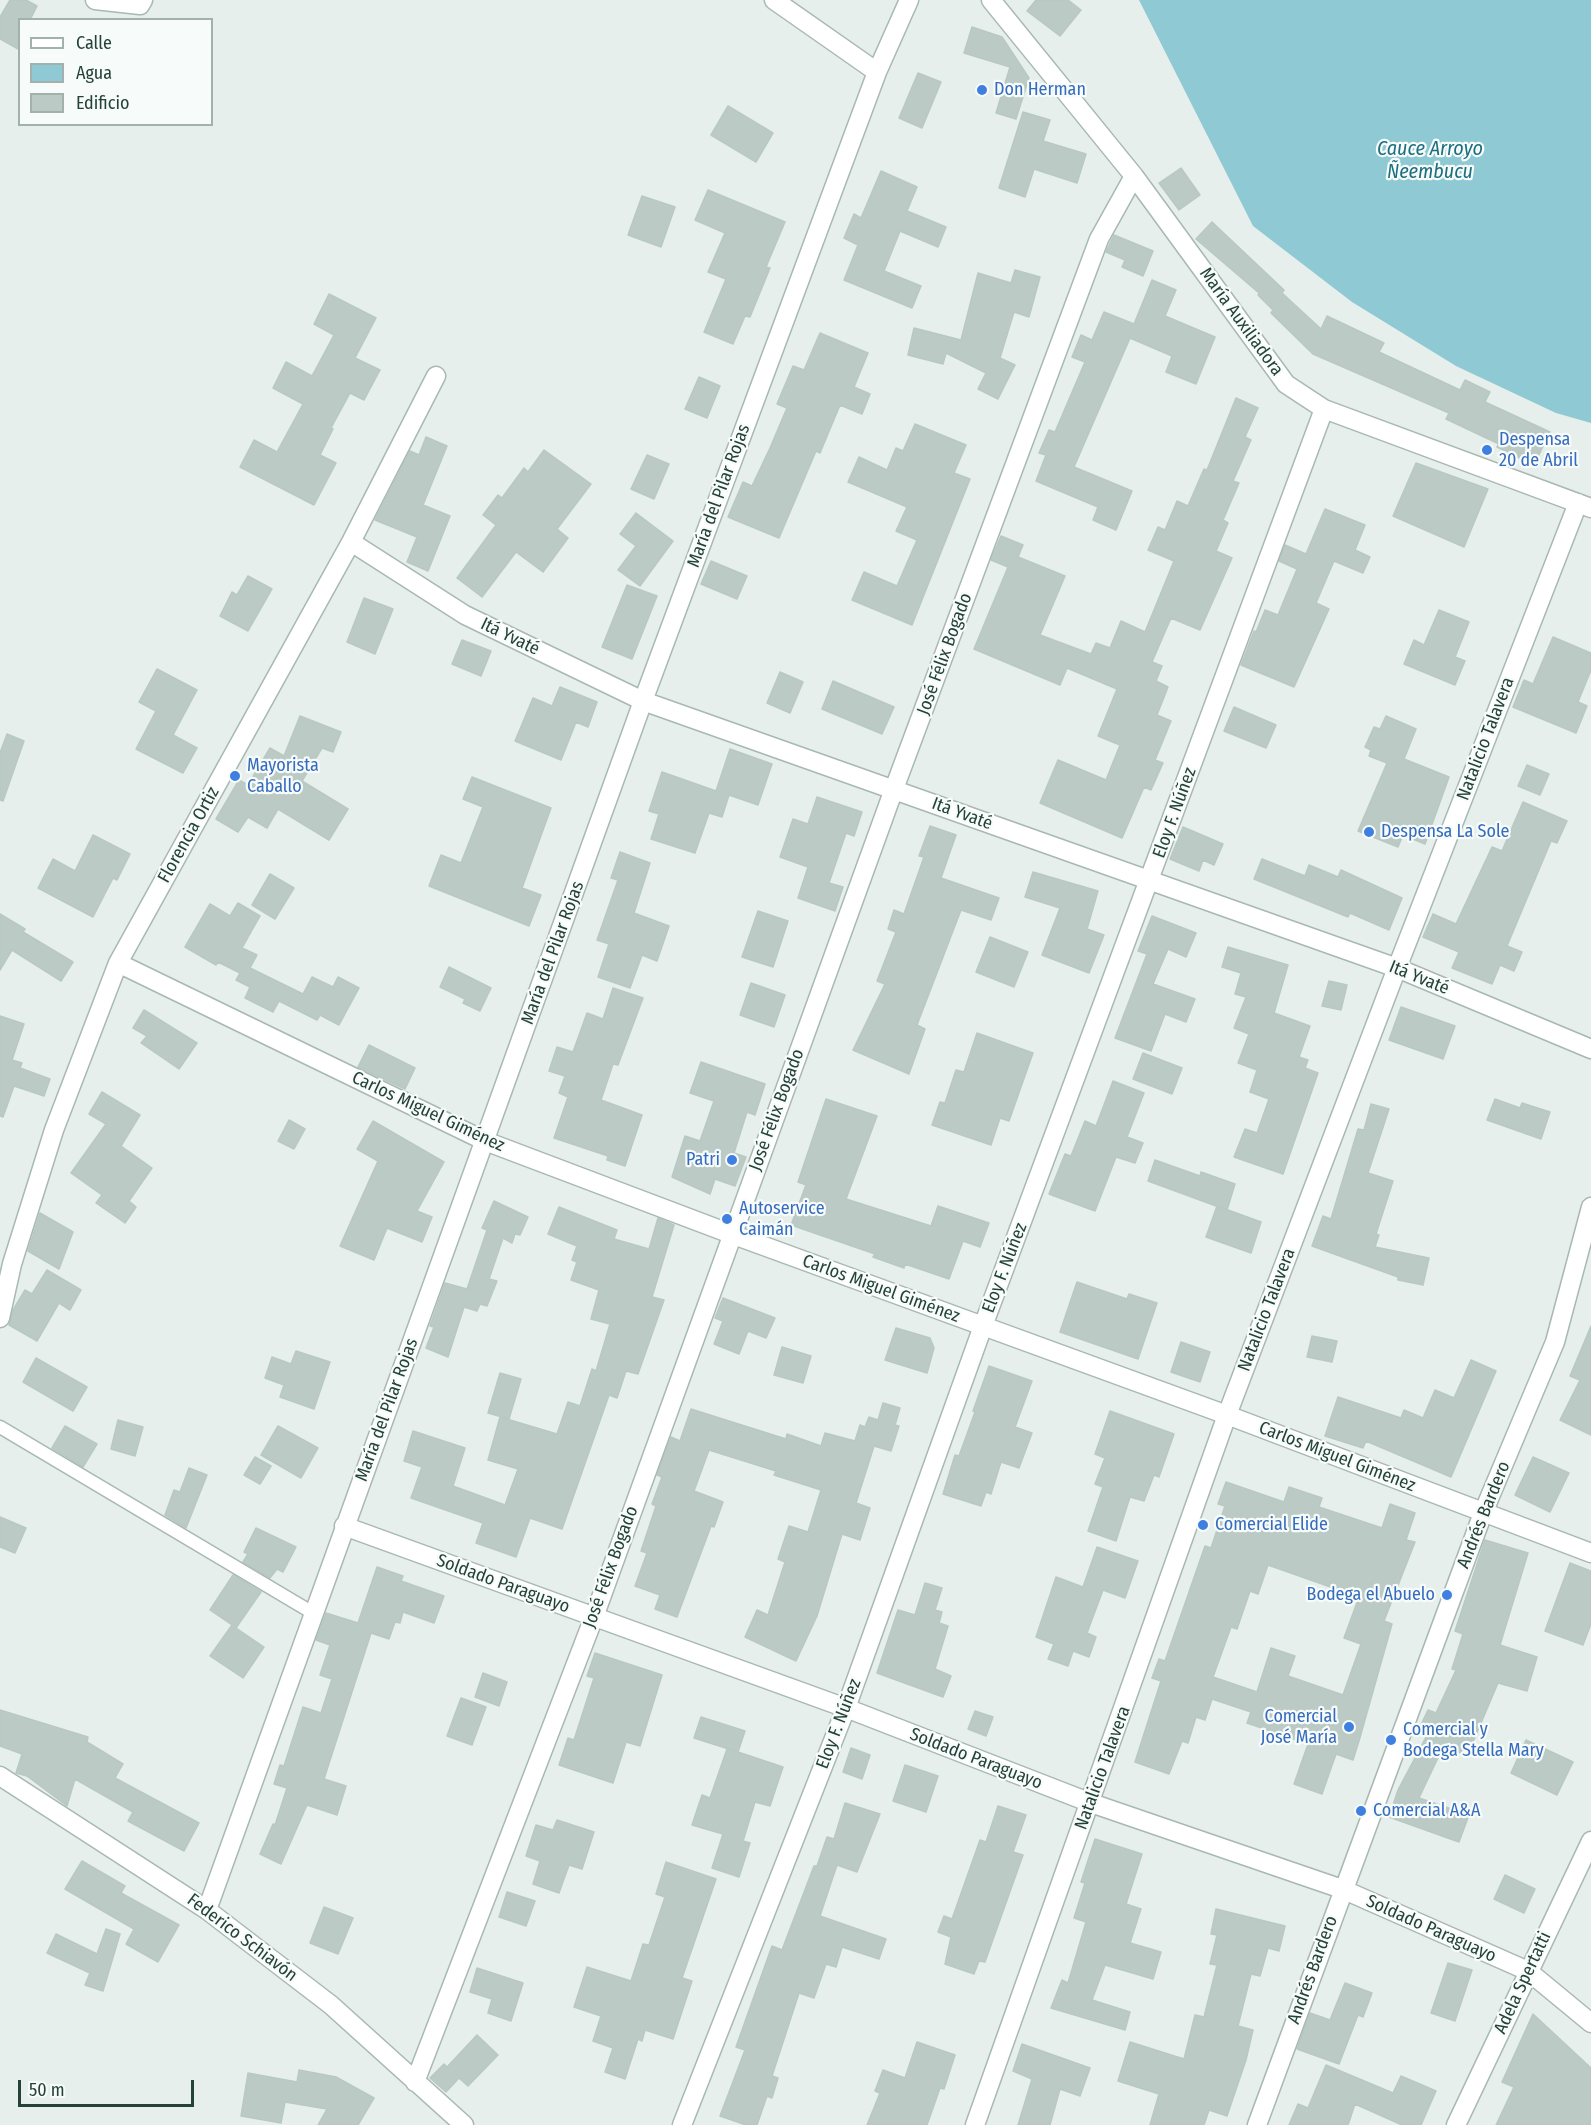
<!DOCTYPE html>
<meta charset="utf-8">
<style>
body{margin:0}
#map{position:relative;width:1591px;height:2125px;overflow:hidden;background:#e6efeb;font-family:"Fira Sans Condensed",sans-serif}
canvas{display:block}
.legend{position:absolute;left:18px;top:18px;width:195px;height:108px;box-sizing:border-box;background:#f7fbf9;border:2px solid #a3b1ad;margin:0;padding:8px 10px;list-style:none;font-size:18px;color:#24423a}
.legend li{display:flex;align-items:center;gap:12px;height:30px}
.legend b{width:30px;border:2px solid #a3b1ad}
.scale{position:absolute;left:18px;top:2080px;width:176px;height:27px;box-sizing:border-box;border:3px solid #24423a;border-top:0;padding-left:8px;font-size:18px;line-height:21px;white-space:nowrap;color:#24423a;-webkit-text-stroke:4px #f7fbf9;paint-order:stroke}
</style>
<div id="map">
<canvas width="1591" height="2125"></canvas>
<ul class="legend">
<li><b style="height:8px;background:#fff"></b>Calle</li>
<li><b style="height:16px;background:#8ec9d4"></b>Agua</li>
<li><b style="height:16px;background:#bbcac4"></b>Edificio</li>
</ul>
<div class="scale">50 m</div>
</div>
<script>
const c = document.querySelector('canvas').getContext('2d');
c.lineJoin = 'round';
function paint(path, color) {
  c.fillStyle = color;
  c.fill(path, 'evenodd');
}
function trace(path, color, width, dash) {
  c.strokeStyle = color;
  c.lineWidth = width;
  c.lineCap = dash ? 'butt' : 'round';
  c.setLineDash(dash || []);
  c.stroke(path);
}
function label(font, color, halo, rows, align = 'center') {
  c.font = font + ' "Fira Sans Condensed",sans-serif';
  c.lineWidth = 4.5;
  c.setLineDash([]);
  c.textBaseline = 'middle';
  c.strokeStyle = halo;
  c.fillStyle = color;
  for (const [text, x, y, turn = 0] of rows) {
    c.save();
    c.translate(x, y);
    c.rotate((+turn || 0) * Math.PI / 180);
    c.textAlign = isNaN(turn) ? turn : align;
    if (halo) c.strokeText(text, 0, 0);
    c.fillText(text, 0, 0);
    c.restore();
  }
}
const water = new Path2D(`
 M1139,0H1591V423L1556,413L1456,366L1352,302L1253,226Z`);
const building = new Path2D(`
 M10,0H26L37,6L30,20H20V50L0,39V17Z
 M1036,0H1068L1081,10L1060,36L1027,11Z
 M972,27L1002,37L1029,78L1016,119L996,113L1010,67L964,53Z
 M918,73L941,82L922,128L899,118Z
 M728,106L773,133L756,162L711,135Z
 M1023,112L1050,120L1043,141L1086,154L1077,183L1034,169L1025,197L999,188Z
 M1181,168L1200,195L1179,210L1159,183Z
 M881,171L917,187L907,211L946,227L938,247L900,231L884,271L921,286L912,308L844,280L858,245L844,238L854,214L861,218Z
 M708,190L785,222L766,267L770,268L750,317L745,316L733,344L704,332L726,279L708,272L725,233L695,220Z
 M642,196L675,207L661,247L628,235Z
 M1212,222L1284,290L1282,293L1321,329L1327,316L1384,343L1379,352L1460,390L1465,380L1490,392L1485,402L1550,432L1534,465L1497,447L1499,444L1446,419L1449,413L1313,354L1271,313L1273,310L1258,295L1259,293L1196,239Z
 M1114,235L1153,251L1143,276L1122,267L1125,260L1106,252Z
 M1015,270L1040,277L1029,317L1014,312L1000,358L1015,365L998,399L978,389L986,373L946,353L943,364L908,355L914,328L961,340L978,273L1011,283Z
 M1152,280L1176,290L1165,316L1215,337L1196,384L1166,372L1172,356L1130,338L1074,467L1132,491L1116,530L1093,520L1098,507L1036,481L1046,455L1039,453L1049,430L1055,432L1085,362L1072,357L1081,335L1092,340L1104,312L1134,324Z
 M329,294L376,318L355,358L380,370L364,400L350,393L331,428L333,429L320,455L336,463L314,505L240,467L254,440L277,452L303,404L273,388L286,362L312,376L334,335L314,324Z
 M820,333L868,353L854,387L870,394L862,414L840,405L820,453L816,451L779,538L728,517L743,482L752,486L770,448L787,408L777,404L793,366L804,370Z
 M699,377L720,386L707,418L685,409Z
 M1236,398L1258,408L1245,437L1251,440L1233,481L1239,483L1223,520L1228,523L1216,551L1232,558L1200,630L1171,618L1152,662L1162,666L1156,681L1168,687L1157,715L1171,721L1155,760L1163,763L1151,790L1144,787L1122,838L1040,803L1058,760L1106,780L1120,745L1098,736L1117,689L1067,668L1060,685L974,649L1008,567L991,560L1001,536L1023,545L1018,557L1065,576L1040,635L1091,654L1096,643L1110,648L1121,621L1145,632L1174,561L1148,550L1158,527L1165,530L1177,501L1188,506L1204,469L1207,470Z
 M915,424L966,445L954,473L970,479L912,625L852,600L864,572L897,586L917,540L896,531L907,507L848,482L859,457L887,470L896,448L903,451Z
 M426,437L447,446L423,505L450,516L428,571L407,562L417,537L375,520L410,451L419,455Z
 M544,450L591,484L557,529L568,538L543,572L516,552L482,597L457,578L496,525L483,515L498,495L502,498L524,468L528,472Z
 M647,455L669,464L654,499L631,489Z
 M1416,463L1488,489L1464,547L1393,516Z
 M1325,509L1365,525L1355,550L1370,557L1363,573L1334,561L1316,603L1329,609L1294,687L1241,665L1254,631L1256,632L1265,610L1278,615L1297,569L1279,561L1285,545L1306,554Z
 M636,513L673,541L640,586L618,570L636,546L620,534Z
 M711,561L747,576L737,599L701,584Z
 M248,576L272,589L248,631L220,616L232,592L237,595Z
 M627,585L657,596L632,659L602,647Z
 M364,598L393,609L375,654L347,642Z
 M1439,610L1469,622L1455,657L1465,661L1455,685L1404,664L1414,640L1424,645Z
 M1553,637L1591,653V670L1578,702L1587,706L1576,733L1513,707L1524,680L1533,684Z
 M462,640L491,651L481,676L452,664Z
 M157,669L197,690L173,735L197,748L183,773L136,749L156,711L139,702Z
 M780,672L803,682L790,713L767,703Z
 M833,681L894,707L882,734L822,709Z
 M560,687L597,702L588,727L576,722L561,760L515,741L533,698L552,706Z
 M1234,707L1276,725L1266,748L1224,731Z
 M300,716L341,732L333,752L322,748L302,781L348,809L329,840L278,809L267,828L248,817L238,832L216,819L239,780L248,785L270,748L284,756Z
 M1386,716L1416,729L1404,759L1449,777L1425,844L1403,835L1398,847L1358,831L1387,763L1369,756L1371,750L1365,747L1374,727L1380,729Z
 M7,734L24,741L3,801L0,800V753Z
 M730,749L772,764L758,805L729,795L722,817L709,813L695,853L651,839L659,814L649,811L662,772L716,791Z
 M1527,765L1549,774L1540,795L1518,786Z
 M472,777L551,808L522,888L541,895L529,926L429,886L441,855L461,863L483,807L463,799Z
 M817,797L862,812L854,836L846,833L829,883L843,887L835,911L798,898L808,867L780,857L793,819L808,824Z
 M1523,802L1567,821L1557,843L1551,841L1507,946L1522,952L1514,971L1500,965L1492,984L1452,968L1459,952L1423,937L1433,914L1456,924L1492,847L1502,851Z
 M930,826L956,835L941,878L999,898L991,920L961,910L917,1025L925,1029L909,1074L853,1050L885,984L877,981L896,932L888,929L894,910L904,914L924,857L919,856Z
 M1183,827L1223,844L1214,865L1203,860L1199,871L1170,859Z
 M93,835L130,854L117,880L113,878L93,917L38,888L53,859L75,871Z
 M620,852L650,863L634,913L669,926L657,961L642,955L630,988L598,977L609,944L597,940L618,880L611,878Z
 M1262,859L1305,876L1309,865L1338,877L1341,870L1402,898L1389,930L1350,913L1348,917L1254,879Z
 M1033,872L1098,891L1087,929L1104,935L1089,973L1042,955L1060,908L1025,897Z
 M270,874L294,888L275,919L252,905Z
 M238,903L260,916L242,948L257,955L250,968L303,994L312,977L333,987L338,977L359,988L339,1025L320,1015L317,1020L279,1001L273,1012L245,998L250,987L236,980L240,973L218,962L216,965L185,947L210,904L230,916Z
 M758,911L788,921L773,967L742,957Z
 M0,914L25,929L23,932L73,962L61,981L12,950L0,970Z
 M1152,916L1196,933L1186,957L1168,949L1153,984L1195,999L1186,1022L1165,1014L1151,1051L1115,1038L1147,954L1138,951Z
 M990,937L1028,952L1014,987L976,972Z
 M1228,947L1288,965L1274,1013L1310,1026L1299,1057L1308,1060L1305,1068L1318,1073L1283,1174L1234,1157L1245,1129L1257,1133L1269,1099L1250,1092L1257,1070L1238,1063L1249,1034L1234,1028L1246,997L1235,994L1241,973L1222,967Z
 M449,967L491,988L480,1011L463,1003L465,999L440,987Z
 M1329,981L1347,985L1341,1010L1322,1006Z
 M751,983L785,995L774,1027L740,1015Z
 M613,988L643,998L618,1065L613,1064L601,1100L642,1115L625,1166L607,1160L608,1156L554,1138L568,1097L559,1093L565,1076L549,1071L557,1047L573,1052L587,1013L603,1019Z
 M1401,1007L1455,1026L1443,1059L1389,1040Z
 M144,1010L197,1043L179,1069L141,1043L147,1036L133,1028Z
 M0,1016L24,1024L12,1060L22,1063L20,1068L50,1079L44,1096L14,1086L3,1117L0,1116Z
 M977,1033L1033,1053L1009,1121L1000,1118L991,1145L932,1125L940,1102L945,1103L956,1070L964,1072Z
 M369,1045L415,1068L405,1089L358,1067Z
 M1143,1053L1182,1068L1172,1094L1133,1079Z
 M701,1062L765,1084L755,1115L747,1112L734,1153L746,1157L735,1186L715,1179L710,1194L672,1177L685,1136L700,1141L714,1101L690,1093Z
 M1113,1081L1144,1093L1127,1137L1143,1143L1135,1163L1116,1157L1095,1211L1049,1194L1065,1154L1071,1156L1085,1121L1096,1126Z
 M102,1092L140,1115L121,1146L152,1168L129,1201L136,1207L125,1223L96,1203L102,1195L71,1173L106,1124L89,1114Z
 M826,1099L877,1116L846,1199L931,1226L938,1206L989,1223L980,1247L963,1241L949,1279L905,1264L904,1268L873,1257L875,1254L791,1225L806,1185L798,1182Z
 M1495,1099L1520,1108L1522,1103L1550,1112L1541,1139L1487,1120Z
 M1371,1104L1389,1109L1368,1173L1393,1181L1376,1234L1379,1235L1375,1247L1429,1258L1423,1285L1398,1280V1277L1312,1246L1323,1216L1331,1219L1358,1129L1364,1130Z
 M289,1120L305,1129L294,1149L278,1141Z
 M373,1121L444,1162L417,1211L432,1217L422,1242L387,1228L374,1260L340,1246L378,1161L357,1149Z
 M1155,1160L1200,1176L1201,1172L1235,1184L1227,1210L1148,1181Z
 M494,1201L528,1217L520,1235L515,1234L512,1243L503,1238L489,1279L497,1281L487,1306L480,1304L477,1311L464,1307L448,1357L426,1348L434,1327L430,1326L445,1283L467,1289L487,1230L482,1228Z
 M1217,1206L1261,1222L1251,1253L1206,1237Z
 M559,1207L617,1230L614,1239L649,1249L658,1218L674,1225L652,1297L664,1300L638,1374L626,1371L617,1398L609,1395L562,1529L530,1518L516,1557L476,1543L483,1523L411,1498L422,1467L404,1461L413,1431L465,1448L453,1486L505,1505L518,1469L488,1460L500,1417L557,1434L568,1402L580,1406L592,1369L596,1371L610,1324L591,1319L599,1290L571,1280L577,1262L572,1260L577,1246L548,1234Z
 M40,1213L73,1232L59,1269L28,1251Z
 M47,1270L81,1290L70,1310L59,1303L37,1341L9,1325L13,1310L25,1290L32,1294Z
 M1077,1282L1127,1299L1129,1294L1157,1303L1138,1359L1060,1332Z
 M723,1298L775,1318L766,1338L748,1331L739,1354L714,1344L723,1321L715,1318Z
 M1591,1326V1435L1560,1420L1580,1380L1570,1376Z
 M896,1328L930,1338L934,1348L927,1373L885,1360Z
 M1312,1336L1337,1341L1332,1362L1307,1357Z
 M1181,1342L1210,1352L1200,1382L1171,1372Z
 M782,1347L811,1356L803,1383L774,1375Z
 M296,1351L330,1362L314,1409L280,1397L284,1385L265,1378L272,1357L291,1364Z
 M36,1358L87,1387L73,1411L23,1382Z
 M1471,1360L1496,1371L1451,1477L1366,1441L1363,1448L1325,1436L1338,1397L1401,1418L1404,1410L1423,1418L1435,1390L1454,1398Z
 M989,1366L1032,1381L1015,1427L1032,1433L1019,1468L1001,1462L991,1494L986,1492L981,1506L943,1494L955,1455L959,1456L975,1412L973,1411Z
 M500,1373L521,1379L509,1419L488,1413Z
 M883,1403L900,1408L895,1425L899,1426L891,1451L874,1446L856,1503L870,1508L860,1540L842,1534L817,1616L796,1661L745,1637L757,1610L768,1615L785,1562L778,1559L789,1526L808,1532L821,1490L774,1475L776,1471L709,1450L694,1491L723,1502L714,1527L711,1526L677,1617L655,1609L660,1595L635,1586L647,1553L641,1551L656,1506L652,1504L662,1477L657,1475L671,1437L680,1441L691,1409L786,1439L787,1434L821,1446L825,1433L855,1441L860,1425L865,1427L869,1417L878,1420Z
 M1110,1411L1174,1434L1159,1477L1154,1475L1144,1501L1130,1497L1116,1541L1088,1531L1103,1487L1095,1484L1105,1458L1095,1454Z
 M118,1420L143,1427L135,1456L111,1449Z
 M65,1426L97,1444L83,1467L52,1448Z
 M278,1426L318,1448L301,1478L261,1455Z
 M255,1457L271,1466L260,1484L244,1475Z
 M1533,1457L1569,1473L1550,1512L1515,1495Z
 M189,1468L207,1475L186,1528L165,1515L174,1490L180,1492Z
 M1226,1482L1284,1502L1289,1487L1322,1498L1319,1507L1382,1528L1390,1504L1415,1513L1406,1540L1415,1542L1384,1621L1392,1624L1359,1741L1353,1760L1336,1754L1322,1794L1294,1784L1308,1744L1247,1723L1251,1712L1212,1699L1205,1720L1196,1717L1188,1743L1182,1741L1169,1774L1135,1762L1161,1681L1152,1678L1159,1659L1165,1661L1205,1546L1211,1548L1225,1506L1218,1504ZM1268,1565L1359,1597L1344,1638L1361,1644L1343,1695L1288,1676L1295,1656L1271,1648L1257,1692L1213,1677L1231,1627L1237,1629L1250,1591L1258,1594Z
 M0,1517L26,1528L15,1553L0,1547Z
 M256,1528L296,1547L283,1572L277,1569L270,1578L243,1562L248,1554L244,1552Z
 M1485,1540L1528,1553L1500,1645L1537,1657L1527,1691L1498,1683L1467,1756L1444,1745L1419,1798L1469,1815L1459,1842L1389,1817L1398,1790L1426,1737L1417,1733L1428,1710L1436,1713L1456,1670L1452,1669L1463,1634L1455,1631Z
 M1097,1547L1138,1561L1125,1598L1103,1590L1087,1633L1096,1637L1089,1657L1073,1651L1068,1666L1048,1659L1054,1644L1036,1637L1056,1577L1083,1587Z
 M1570,1563L1591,1571V1624L1583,1645L1545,1631Z
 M377,1567L403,1576L401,1581L444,1596L434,1623L403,1612L400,1623L395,1622L389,1639L371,1633L324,1779L346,1786L337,1815L307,1805L281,1864L260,1854L273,1824L275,1825L287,1788L274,1784L280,1765L284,1766L303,1707L321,1713L332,1679L320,1675L330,1645L316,1640L326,1613L358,1623Z
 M233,1575L261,1592L236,1628L264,1647L243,1678L210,1656L232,1625L210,1610Z
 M925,1583L942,1588L935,1610L942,1612L939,1623L948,1626L935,1669L951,1676L943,1697L877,1673L898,1610L915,1615Z
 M595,1653L662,1675L640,1746L626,1742L613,1783L559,1765L568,1738L574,1740L594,1678L587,1676Z
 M483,1673L507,1682L499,1706L475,1697Z
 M461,1698L486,1707L472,1745L447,1736Z
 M0,1710L88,1737L87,1742L123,1764L115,1778L199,1823L184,1851L128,1821L133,1812L75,1779L67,1806L27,1776L16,1773L22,1754L0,1746Z
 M975,1711L993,1717L986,1736L968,1729Z
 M701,1717L745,1731L738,1752L783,1767L770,1806L755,1802L743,1841L750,1843L739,1877L712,1868L723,1834L692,1825L702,1795L710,1798L727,1749L735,1751L694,1738Z
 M1526,1740L1573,1762L1557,1795L1511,1773Z
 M851,1748L870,1755L862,1779L843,1772Z
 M905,1765L938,1776L926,1812L893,1801Z
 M845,1803L880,1814L857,1872L837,1865L820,1916L886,1939L879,1959L842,1947L836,1967L826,1964L814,1998L799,1993L772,2076L778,2078L772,2098L767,2096L757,2125H746L720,2116L745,2050L736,2047L772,1946L782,1950L814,1866H817L827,1837L834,1839Z
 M998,1806L1026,1815L1013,1852L1023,1855L985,1962L979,1961L974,1974L945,1964L951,1937L938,1932L944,1916L952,1919L980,1840L986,1842Z
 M557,1820L594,1832L582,1869L569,1865L559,1893L533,1884L540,1861L526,1856L536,1825L553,1830Z
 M1095,1839L1142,1854L1126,1904L1141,1909L1130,1943L1161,1952L1153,1979L1105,1965L1092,2000L1130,2012L1125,2030L1051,2008L1062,1980L1068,1983L1086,1922L1074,1918L1085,1883L1081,1882Z
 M82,1861L125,1886L121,1893L179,1925L158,1962L126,1944L134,1929L65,1889Z
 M666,1862L716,1879L682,1978L692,1981L673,2039L645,2030L642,2041L638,2039L625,2079L605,2072L613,2048L593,2041L601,2016L574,2007L587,1967L631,1981L643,1944L649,1945L665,1897L656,1894Z
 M1505,1875L1535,1889L1524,1913L1494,1899Z
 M507,1892L535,1901L526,1926L499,1917Z
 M324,1907L353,1918L338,1954L310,1943Z
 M1216,1909L1285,1926L1279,1951L1268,1948L1260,1976L1251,1974L1238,2026L1253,2030L1246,2060L1227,2116L1209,2110L1204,2125H1150L1159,2094L1118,2081L1130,2042L1184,2059L1195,2015L1204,2017L1217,1965L1210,1964L1217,1935L1211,1934Z
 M106,1929L120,1934L103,1991L85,1985L90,1973L47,1953L56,1934L97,1954Z
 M1448,1963L1472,1970L1455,2021L1431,2013Z
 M477,1968L523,1983L511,2021L488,2013L492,1999L470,1992Z
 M1345,1983L1372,1993L1363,2017L1358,2015L1339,2064L1297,2049L1310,2013L1330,2020Z
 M1533,2014L1591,2068V2125H1496L1514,2087L1502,2082Z
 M477,2035L498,2055L468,2086L459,2078L446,2092L430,2078L444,2064L447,2067Z
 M917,2042L955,2055L944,2089L940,2088L927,2125H867L880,2093L875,2091L883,2070L905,2078Z
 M1022,2044L1090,2068L1080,2096L1060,2089L1050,2125H1018L1032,2079L1013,2071Z
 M1326,2065L1393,2093L1401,2076L1436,2091L1421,2125H1402L1355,2104L1348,2125H1289L1298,2104L1308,2108Z
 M299,2070L336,2077L374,2098L358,2125H318L327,2109L285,2102L281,2123L241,2116L248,2073L297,2082Z`);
const lane = new Path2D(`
 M0,1427L313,1613`);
const street = new Path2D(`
 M95,0L140,5L143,0
 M774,0L877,72
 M991,0L1134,176L1286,384L1324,409L1591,508
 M351,542L465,615L643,701L1397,968L1591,1049
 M118,963L485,1141L731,1234L1227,1415L1591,1553
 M0,1318L12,1264L54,1130L118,963L351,542L436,376
 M344,1526L846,1708L1091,1803L1342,1889L1528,1971L1591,2023
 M0,1776L207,1910L331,2005L464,2125
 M207,1910L643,701L877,72L909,0
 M415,2082L594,1617L894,789L1099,239L1134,176
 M682,2125L846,1708L983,1326L1324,409
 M975,2125L1227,1415L1397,968L1578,503
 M1257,2125L1483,1513L1555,1342L1591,1207
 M1456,2125L1591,1841`);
const markers = [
 [982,90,6,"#3f7fe0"],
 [1487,450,6,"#3f7fe0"],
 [235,776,6,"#3f7fe0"],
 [1369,832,6,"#3f7fe0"],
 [732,1160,6,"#3f7fe0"],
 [727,1219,6,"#3f7fe0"],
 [1203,1525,6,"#3f7fe0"],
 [1447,1595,6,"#3f7fe0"],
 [1349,1727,6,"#3f7fe0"],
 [1391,1740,6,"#3f7fe0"],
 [1361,1811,6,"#3f7fe0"]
];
const shopNames = [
 ["Don Herman",994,90],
 ["Despensa",1499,440],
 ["20 de Abril",1499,461],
 ["Mayorista",247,766],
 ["Caballo",247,787],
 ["Despensa La Sole",1381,832],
 ["Patri",720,1160,"right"],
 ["Autoservice",739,1209],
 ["Caimán",739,1230],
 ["Comercial Elide",1215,1525],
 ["Bodega el Abuelo",1435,1595,"right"],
 ["Comercial",1337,1717,"right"],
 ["José María",1337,1738,"right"],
 ["Comercial y",1403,1730],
 ["Bodega Stella Mary",1403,1751],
 ["Comercial A&A",1373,1811]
];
const streetNames = [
 ["María Auxiliadora",1241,322,54],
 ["María del Pilar Rojas",719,496,-70],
 ["Itá Yvaté",510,637,26],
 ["José Félix Bogado",945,654,-70],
 ["Natalicio Talavera",1486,739,-69],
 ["Eloy F. Núñez",1175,813,-70],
 ["Itá Yvaté",962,814,20],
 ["Florencia Ortiz",189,835,-61],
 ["María del Pilar Rojas",553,953,-70],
 ["Itá Yvaté",1419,978,22],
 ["José Félix Bogado",777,1110,-70],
 ["Carlos Miguel Giménez",428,1112,25],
 ["Eloy F. Núñez",1005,1268,-69],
 ["Carlos Miguel Giménez",881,1289,20],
 ["Natalicio Talavera",1267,1310,-69],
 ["María del Pilar Rojas",387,1410,-70],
 ["Carlos Miguel Giménez",1337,1457,21],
 ["Andrés Bardero",1484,1515,-68],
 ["José Félix Bogado",611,1567,-70],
 ["Soldado Paraguayo",503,1584,20],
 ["Eloy F. Núñez",839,1724,-69],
 ["Soldado Paraguayo",976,1759,21],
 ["Natalicio Talavera",1103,1768,-70],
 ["Soldado Paraguayo",1431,1929,24],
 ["Federico Schiavón",242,1938,37],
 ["Andrés Bardero",1313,1970,-70],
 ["Adela Spertatti",1523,1983,-65]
];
const waterNames = [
 ["Cauce Arroyo",1430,149],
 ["Ñeembucu",1430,172]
];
paint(water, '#8ec9d4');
paint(building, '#bbcac4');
trace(building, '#b8c9c2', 1.5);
trace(lane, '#a8b8b2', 15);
trace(street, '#a8b8b2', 21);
trace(lane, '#fff', 12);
trace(street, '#fff', 18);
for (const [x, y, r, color] of markers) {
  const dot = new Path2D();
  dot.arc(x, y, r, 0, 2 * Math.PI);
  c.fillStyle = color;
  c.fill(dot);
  trace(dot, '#f7fbf9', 2);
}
label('18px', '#366cbe', '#f7fbf9', shopNames, 'left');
label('18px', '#24423a', '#f7fbf9', streetNames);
label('italic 20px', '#1c6f80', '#f7fbf9', waterNames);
</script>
